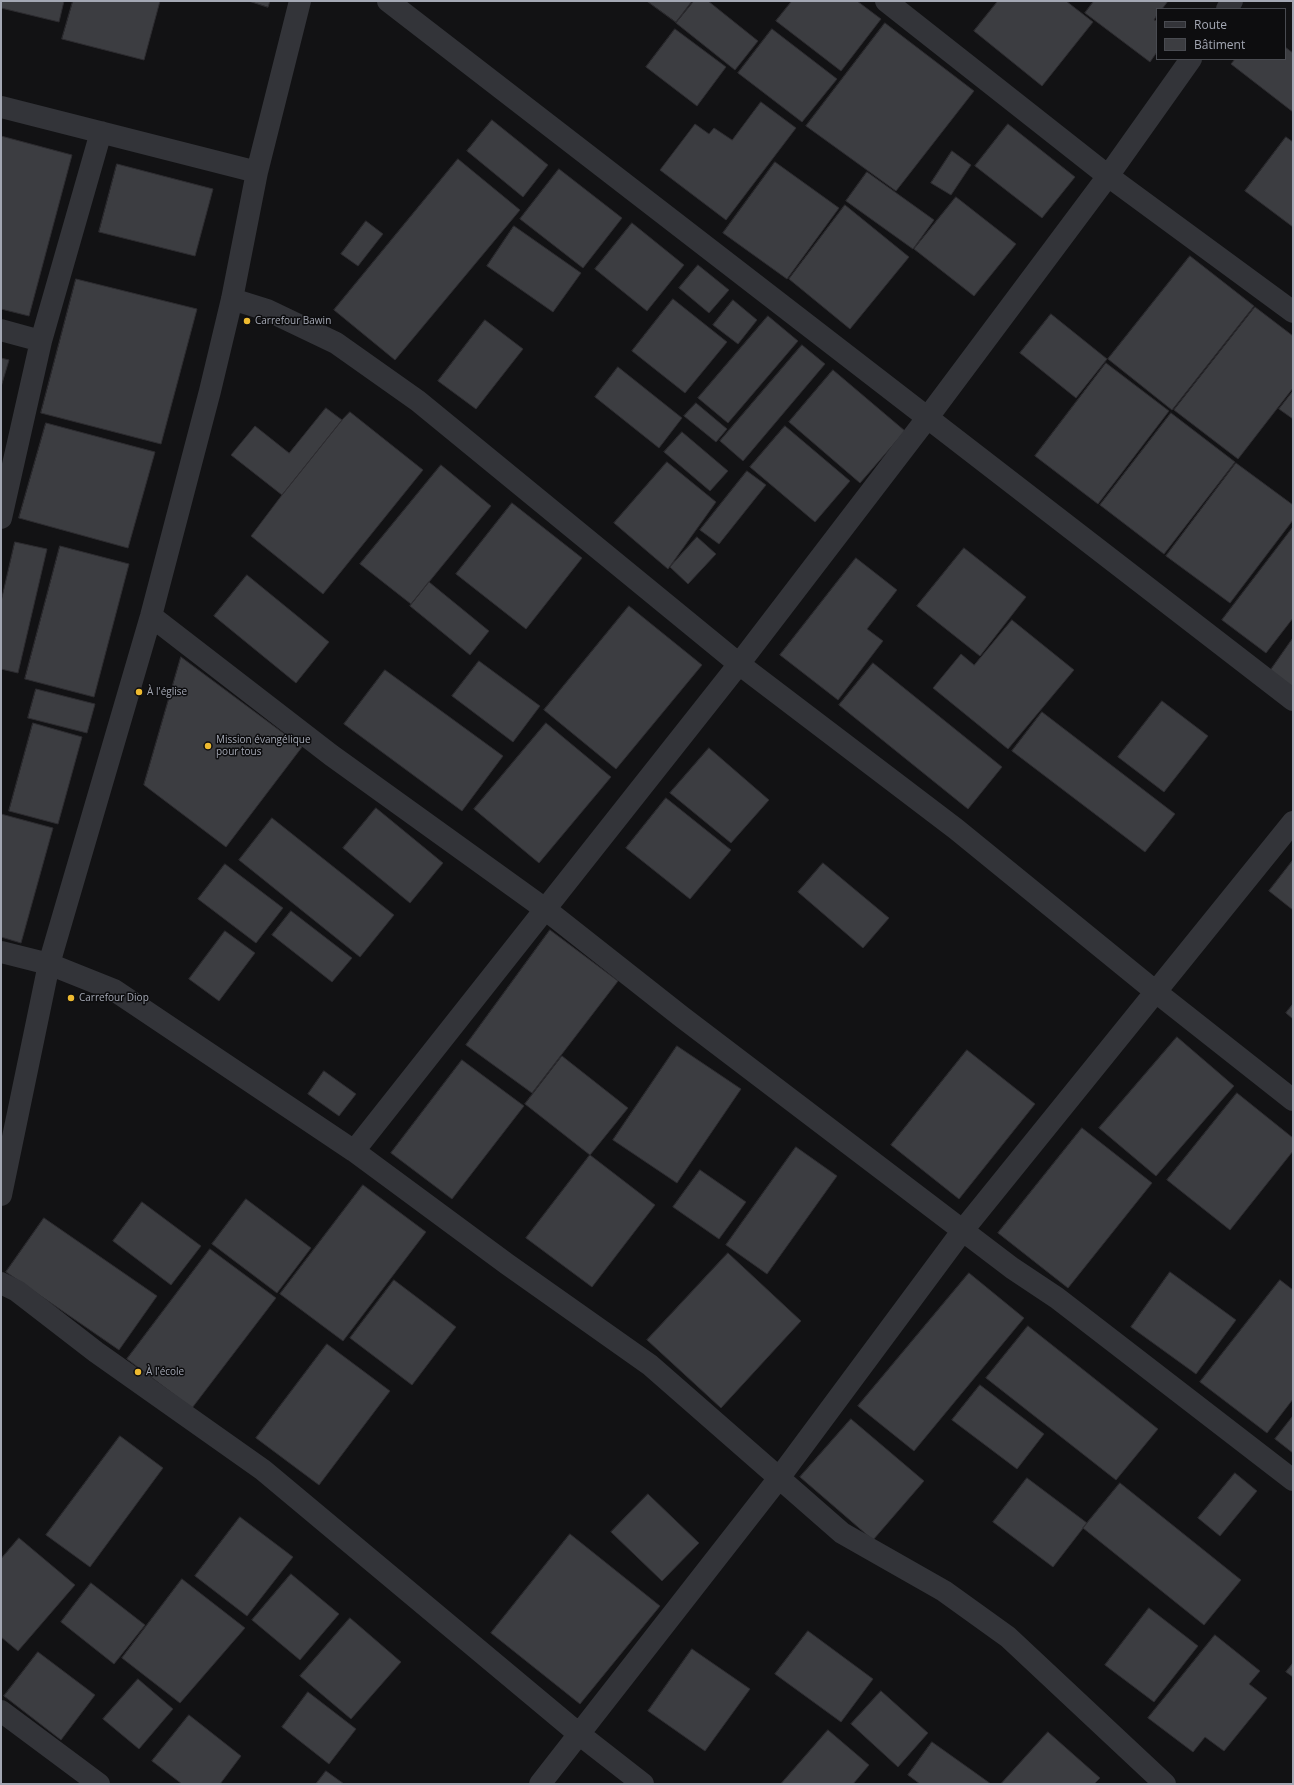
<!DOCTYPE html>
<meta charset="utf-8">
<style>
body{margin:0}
#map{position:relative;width:1294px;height:1785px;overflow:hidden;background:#121214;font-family:"Open Sans",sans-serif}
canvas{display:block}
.frame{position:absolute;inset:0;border:2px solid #a4a8b4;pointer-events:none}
.legend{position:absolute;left:1156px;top:8px;width:130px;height:52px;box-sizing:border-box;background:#0d0d0f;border:1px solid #494b51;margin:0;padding:5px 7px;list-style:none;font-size:12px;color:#a4a8b4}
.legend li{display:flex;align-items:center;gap:8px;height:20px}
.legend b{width:20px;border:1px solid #494b51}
</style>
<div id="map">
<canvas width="1294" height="1785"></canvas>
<div class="frame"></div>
<ul class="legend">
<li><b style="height:5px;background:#333439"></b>Route</li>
<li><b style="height:11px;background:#3c3d41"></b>Bâtiment</li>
</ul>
</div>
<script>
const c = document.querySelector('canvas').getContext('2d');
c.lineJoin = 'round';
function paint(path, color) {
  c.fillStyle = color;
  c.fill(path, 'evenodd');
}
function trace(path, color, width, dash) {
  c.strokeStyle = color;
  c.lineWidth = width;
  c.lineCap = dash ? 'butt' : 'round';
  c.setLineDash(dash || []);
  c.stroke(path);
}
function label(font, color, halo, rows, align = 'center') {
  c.font = font + ' "Open Sans",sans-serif';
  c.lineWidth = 3;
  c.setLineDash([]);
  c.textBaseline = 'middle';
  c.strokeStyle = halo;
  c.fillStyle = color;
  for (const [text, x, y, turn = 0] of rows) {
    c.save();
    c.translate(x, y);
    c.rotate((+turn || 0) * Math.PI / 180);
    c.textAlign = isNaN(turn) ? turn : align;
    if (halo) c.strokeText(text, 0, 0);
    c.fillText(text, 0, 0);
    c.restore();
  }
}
const building = new Path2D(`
 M1,1H64L59,22L1,8Z
 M73,1H160L144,60L62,39Z
 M249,1H270L268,7Z
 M647,1H692L676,22Z
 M694,1H708L758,41L735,70L676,23Z
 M792,1H857L881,19L841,71L776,21Z
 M998,1H1066L1093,22L1042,86L974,31Z
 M1094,1H1168L1162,9H1157V15L1154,20L1157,21V52L1150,62L1085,13Z
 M885,23L974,91L896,191L806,126Z
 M675,29L726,67L697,106L646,67Z
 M772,29L837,79L802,122L738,73Z
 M1285,47L1293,53V112L1231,64L1235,59H1285Z
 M761,102L796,128L726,220L660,170L695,124L709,134L714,128L732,140Z
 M492,120L548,165L523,197L467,151Z
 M1008,124L1075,177L1042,218L975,166Z
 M1,136L72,155L29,316L1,309Z
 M1286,137L1293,142V227L1245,191Z
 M952,151L971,165L951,195L931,183Z
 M458,159L520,210L395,360L334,310Z
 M775,162L839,208L787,279L723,233Z
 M117,164L213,189L195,256L99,232Z
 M559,169L622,218L583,268L520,219Z
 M867,172L934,220L913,249L846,201Z
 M956,197L1016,244L974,296L914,249Z
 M845,205L909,257L850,329L789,279Z
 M366,221L383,234L358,266L341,254Z
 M632,223L684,265L647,311L595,269Z
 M514,226L581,273L553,312L487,266Z
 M1190,256L1254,306L1172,410L1108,359Z
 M698,265L729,290L709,313L679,288Z
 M76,279L197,309L161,444L41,413Z
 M673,299L727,342L685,393L632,351Z
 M733,300L757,320L738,344L713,325Z
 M1255,307L1293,336V388L1238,459L1174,410Z
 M1051,314L1107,359L1076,398L1020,353Z
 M768,316L798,341L728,423L698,398Z
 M485,320L523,349L476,409L438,381Z
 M802,345L825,364L743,461L720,441Z
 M1,358L9,360L1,387Z
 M1106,363L1169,411L1098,504L1035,456Z
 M618,367L682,418L659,448L595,397Z
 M833,370L905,431L860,483L789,422Z
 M1293,391V419L1279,409Z
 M696,403L727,429L716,442L684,416Z
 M326,408L342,420L282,495L231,455L255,426L289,453Z
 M350,412L423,470L323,594L251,536L282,495L342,420Z
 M1171,413L1235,462L1164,554L1100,505Z
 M46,423L155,452L128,548L19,518Z
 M785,426L850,481L815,522L750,467Z
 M682,432L728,471L710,491L664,452Z
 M667,462L716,502L668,569L614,523Z
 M1236,463L1293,505V520L1230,603L1166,556Z
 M441,465L491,506L411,604L360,564Z
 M747,471L766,485L719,544L700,530Z
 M512,503L582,558L526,629L456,574Z
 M1293,527V618L1266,653L1222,620Z
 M697,537L716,554L688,584L670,567Z
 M15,542L47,549L18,673L1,669V602Z
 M60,546L129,564L94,697L25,679Z
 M964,548L1026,597L980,656L917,606Z
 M856,558L897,590L867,629L883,641L838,700L780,655Z
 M247,575L329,642L296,683L214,616Z
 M429,582L489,631L470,655L410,606Z
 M629,606L702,665L616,769L544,710Z
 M1012,620L1074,670L1008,749L933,688L961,654L974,665Z
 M1293,638V687L1270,671Z
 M181,657L302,747L226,847L144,785Z
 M479,661L540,706L513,742L452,696Z
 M873,663L1002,767L968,809L839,705Z
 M385,670L503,756L462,811L344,724Z
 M36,689L95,704L87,733L28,718Z
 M1162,701L1208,736L1164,792L1118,757Z
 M1042,712L1175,814L1145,852L1012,751Z
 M33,723L82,737L58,824L9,811Z
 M546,723L611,777L539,863L474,809Z
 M709,748L769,800L731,843L670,793Z
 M666,798L731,850L690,899L626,848Z
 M376,808L443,863L410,903L343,848Z
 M1,814L53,828L21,943L1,937Z
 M272,818L394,915L360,957L239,860Z
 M1293,860V910L1269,891Z
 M823,863L889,918L863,948L798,892Z
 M225,864L283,908L256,943L198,899Z
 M291,911L352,958L332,982L272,935Z
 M550,930L618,981L532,1093L466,1045Z
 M225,931L255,953L219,1001L189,979Z
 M1293,1004V1019L1286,1013Z
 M1177,1037L1234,1086L1156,1176L1099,1128Z
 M677,1046L741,1089L677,1183L613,1140Z
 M967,1050L1035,1104L959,1199L891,1145Z
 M562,1056L628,1108L590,1155L525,1104Z
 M462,1060L524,1106L452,1199L391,1153Z
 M324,1071L356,1094L339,1116L308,1094Z
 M1237,1093L1293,1138V1151L1230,1230L1167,1180Z
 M1082,1128L1152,1183L1068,1288L998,1233Z
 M796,1147L837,1176L767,1274L726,1245Z
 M590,1155L655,1205L592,1287L526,1238Z
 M700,1170L746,1202L719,1239L673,1207Z
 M363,1185L426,1232L343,1341L280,1294Z
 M246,1199L311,1248L277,1293L212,1244Z
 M142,1202L201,1246L171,1285L113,1241Z
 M44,1218L157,1296L119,1350L6,1272Z
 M210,1249L276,1298L192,1408L127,1359Z
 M728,1253L801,1321L721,1408L647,1340Z
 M1170,1272L1236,1320L1196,1374L1131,1327Z
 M969,1273L1024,1318L914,1451L858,1406Z
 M394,1280L456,1327L412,1385L350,1338Z
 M1280,1280L1293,1290V1399L1267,1433L1200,1382Z
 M1028,1326L1158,1429L1116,1480L986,1378Z
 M327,1344L390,1391L319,1485L256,1438Z
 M980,1385L1044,1434L1017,1469L952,1420Z
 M1293,1416V1453L1275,1439Z
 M851,1419L924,1481L873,1540L800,1477Z
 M120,1436L163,1468L90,1567L46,1535Z
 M1235,1473L1257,1491L1220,1536L1198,1518Z
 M1027,1478L1087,1523L1053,1567L993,1522Z
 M1120,1483L1241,1580L1204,1625L1083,1528Z
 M648,1494L699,1543L662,1581L611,1532Z
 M240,1517L293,1557L247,1616L195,1576Z
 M570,1534L660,1606L580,1704L491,1633Z
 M19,1538L75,1585L18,1651L1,1637V1559Z
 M291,1574L339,1614L300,1660L252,1620Z
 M182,1579L245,1628L180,1703L122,1658Z
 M91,1583L145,1625L114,1664L61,1622Z
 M1149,1608L1198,1646L1154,1702L1105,1665Z
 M350,1618L401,1662L351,1719L300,1676Z
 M808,1631L873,1679L841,1722L775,1674Z
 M1215,1635L1260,1671L1249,1684L1267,1698L1224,1751L1205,1737L1193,1752L1148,1718Z
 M692,1649L750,1689L705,1751L648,1711Z
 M38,1652L95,1695L61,1740L4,1696Z
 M1293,1663V1677L1286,1672Z
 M138,1679L173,1709L139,1749L103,1719Z
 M881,1691L928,1733L898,1767L851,1724Z
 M308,1692L356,1729L329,1764L282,1727Z
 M189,1715L241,1756L220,1784H182L152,1761Z
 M828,1730L869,1765L853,1784H781Z
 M1048,1732L1100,1778L1094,1784H1001Z
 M932,1742L991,1784H920L908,1775Z
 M326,1771L344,1784H316Z`);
const minor = new Path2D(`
 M388,1L1293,700
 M886,1L1108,176L1293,312
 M1227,9L1232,1
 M1,107L257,172
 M232,299L267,310L336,343L418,401L739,664L956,829L1156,992L1293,1100
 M1,330L41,341
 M1,518L41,341L101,132
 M151,616L331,755L545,909L682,1017L1012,1268L1057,1298L1293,1480
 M1,952L49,964L114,990L354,1151L507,1264L650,1365L842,1533L944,1591L1008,1637L1165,1784
 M354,1151L739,664L928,417L1108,176L1191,59
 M1,1195L49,964L151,616L210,391L232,299L257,172L300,1
 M1,1283L17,1291L96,1352L263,1470L579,1734L643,1784
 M1,1711L99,1784
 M540,1784L779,1478L963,1230L1293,822`);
const markers = [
 [247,321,4,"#eeba30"],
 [139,692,4,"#eeba30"],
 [208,746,4,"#eeba30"],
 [71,998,4,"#eeba30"],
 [138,1372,4,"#eeba30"]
];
const poiNames = [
 ["Carrefour Bawin",255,321],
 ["À l'église",147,692],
 ["Mission évangélique",216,740],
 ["pour tous",216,752],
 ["Carrefour Diop",79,998],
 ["À l'école",146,1372]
];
paint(building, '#3c3d41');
trace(building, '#2d2c30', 1);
trace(minor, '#333439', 22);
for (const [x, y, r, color] of markers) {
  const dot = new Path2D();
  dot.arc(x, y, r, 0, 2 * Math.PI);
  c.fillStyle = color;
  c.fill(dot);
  trace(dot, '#0d0d0f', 1.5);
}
label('10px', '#a4a8b4', '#0d0d0f', poiNames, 'left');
</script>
